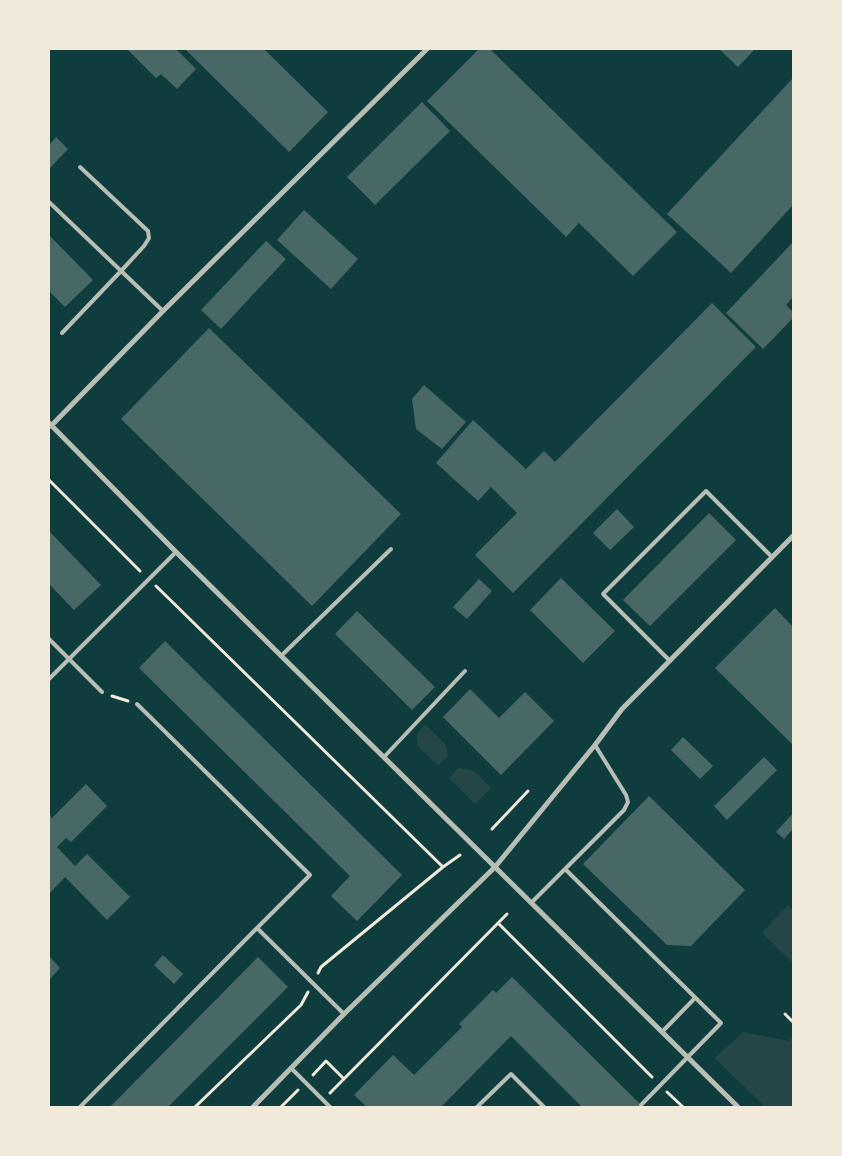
<!DOCTYPE html>
<style>
body{margin:0}
#map{position:relative;width:842px;height:1156px;overflow:hidden;background:#0f3d3e;font-family:"Work Sans",sans-serif}
canvas{display:block}
.frame{position:absolute;inset:0;border:50px solid #f1e9da;pointer-events:none}
</style>
<div id="map">
<canvas width="842" height="1156"></canvas>
<div class="frame"></div>
</div>
<script>
const c = document.querySelector('canvas').getContext('2d');
c.lineJoin = 'round';
function paint(path, color) {
  c.fillStyle = color;
  c.fill(path, 'evenodd');
}
function trace(path, color, width, dash) {
  c.strokeStyle = color;
  c.lineWidth = width;
  c.lineCap = dash ? 'butt' : 'round';
  c.setLineDash(dash || []);
  c.stroke(path);
}
const green = new Path2D(`
 M425,724L445,744L448,756L438,766L420,748C414,738 417,732 425,724Z
 M458,768L474,771L491,788L475,804L449,778Z
 M788,905L793,910V963L762,933Z
 M743,1032L789,1041L793,1036V1107H765L715,1058Z`);
const building = new Path2D(`
 M127,49H176L196,69L177,89L161,74L156,78Z
 M185,49H264L328,112L289,152Z
 M479,49H490L677,232L633,276L579,223L566,237L427,101Z
 M719,49H755L738,67Z
 M793,78V205L731,273L667,214Z
 M422,102L450,131L375,205L347,177Z
 M56,137L68,149L49,169V145Z
 M304,210L358,259L331,289L277,240Z
 M49,235L93,280L65,307L49,291Z
 M266,241L286,259L221,329L201,310Z
 M793,242V297L786,305L793,312V318L763,349L726,313Z
 M712,303L756,347L513,593L475,555L517,513L491,487L478,501L436,463L473,420L526,469L544,451L555,462Z
 M209,328L401,514L312,606L121,419Z
 M424,385L466,422L442,449L416,429L412,399Z
 M617,509L634,527L610,550L593,533Z
 M709,513L736,540L650,626L623,600Z
 M49,531L101,585L74,610L49,584Z
 M561,578L615,631L583,663L530,610Z
 M479,579L492,591L467,619L453,607Z
 M775,608L793,627V745L715,668Z
 M357,611L435,687L412,710L335,634Z
 M165,641L402,875L357,921L331,896L350,876L139,668Z
 M470,689L499,718L525,692L554,721L501,775L443,717Z
 M683,737L713,766L700,779L671,750Z
 M764,757L777,770L727,820L714,806Z
 M86,784L107,806L71,842L66,838L57,847L75,866L87,854L130,897L107,920L65,877L49,894V814L52,818Z
 M649,796L745,890L691,946L667,945L583,864Z
 M793,813V829L784,839L776,832Z
 M163,955L183,974L174,984L154,965Z
 M49,956L60,968L49,980Z
 M258,957L288,987L168,1107H110Z
 M512,977L643,1107H582L511,1036L441,1107H367L354,1095L393,1055L414,1075L462,1027L459,1024L493,990L496,993Z`);
const path = new Path2D(`
 M49,480L140,571
 M156,586L443,867
 M112,696L128,701
 M492,829L528,791
 M498,923L652,1077
 M318,973L321,967L443,867L460,855
 M785,1014L793,1022
 M313,1075L326,1061L344,1079
 M667,1092L683,1107
 M330,1093L507,914
 M195,1107L301,1005L308,992
 M281,1107L298,1090`);
const service = new Path2D(`
 M49,202L163,311
 M62,333L121,271L144,246L149,238L148,231L80,167
 M49,639L102,692
 M281,656L391,549
 M670,661L603,594L706,491L772,557
 M49,679L176,552
 M137,704L310,875L257,928
 M384,757L465,671
 M565,869L721,1023L641,1105
 M531,903L624,810L628,802L626,795L595,745
 M662,1032L695,998
 M291,1068L330,1107
 M80,1107L257,928L344,1014
 M477,1107L511,1074L544,1107`);
const minor = new Path2D(`
 M49,423L176,552L738,1107
 M51,426L163,311L427,49
 M253,1107L344,1014L495,867L595,745L622,709L793,536`);
paint(green, '#244646');
paint(building, '#486865');
trace(path, '#f1e9da', 3);
trace(service, '#b8beb3', 4);
trace(minor, '#b8beb3', 5);
</script>
